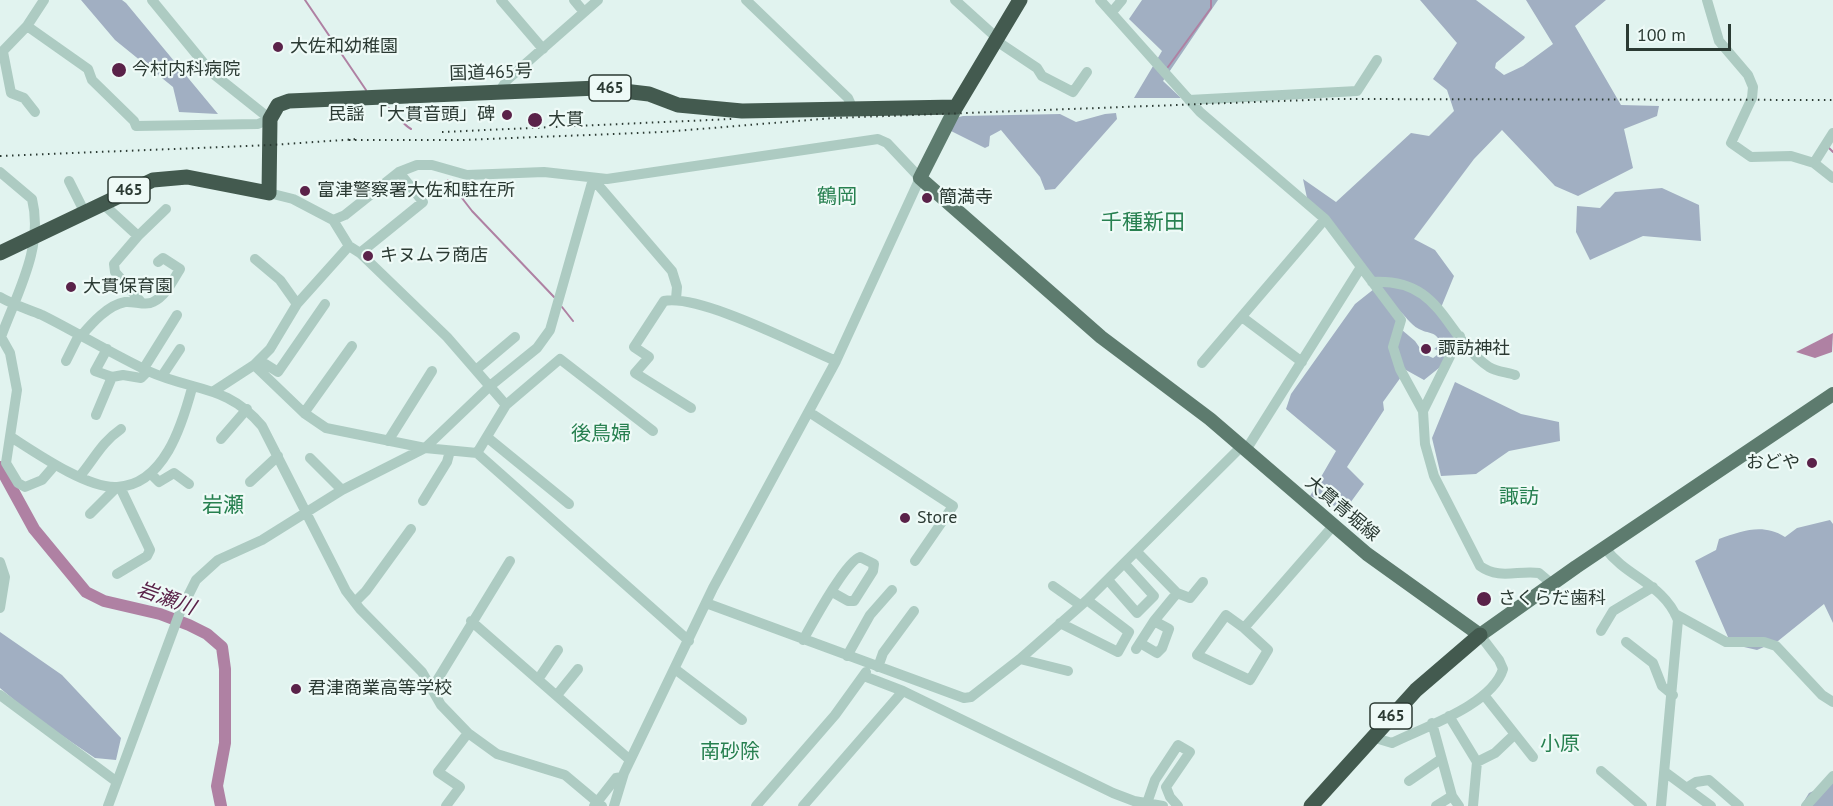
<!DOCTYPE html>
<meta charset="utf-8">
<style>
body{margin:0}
#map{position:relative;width:1833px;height:806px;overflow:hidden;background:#e1f3ef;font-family:"PT Sans",sans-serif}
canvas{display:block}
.scale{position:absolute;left:1626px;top:24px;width:105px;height:27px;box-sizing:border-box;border:3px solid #2b3a33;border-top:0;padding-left:8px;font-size:18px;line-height:21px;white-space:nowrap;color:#2b3a33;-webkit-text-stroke:4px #eefaf7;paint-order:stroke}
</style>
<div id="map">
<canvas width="1833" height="806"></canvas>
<div class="scale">100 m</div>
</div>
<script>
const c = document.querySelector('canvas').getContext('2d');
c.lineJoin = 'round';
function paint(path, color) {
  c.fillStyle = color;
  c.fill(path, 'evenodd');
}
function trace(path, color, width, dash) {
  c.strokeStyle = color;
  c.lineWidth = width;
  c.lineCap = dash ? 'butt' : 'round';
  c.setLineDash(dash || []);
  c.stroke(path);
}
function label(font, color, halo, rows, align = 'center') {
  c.font = font + ' "PT Sans","Noto Sans JP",sans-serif';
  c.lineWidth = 4.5;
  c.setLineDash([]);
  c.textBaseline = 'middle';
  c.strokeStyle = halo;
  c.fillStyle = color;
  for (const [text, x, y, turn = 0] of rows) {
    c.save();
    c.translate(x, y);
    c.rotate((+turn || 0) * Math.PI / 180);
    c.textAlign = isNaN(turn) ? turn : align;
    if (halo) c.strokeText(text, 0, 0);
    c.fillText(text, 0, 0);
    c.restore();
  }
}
const green = new Path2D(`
 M81,0H122L126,3L218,114L179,112L173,87L115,40Z
 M1142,0H1218L1163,81L1181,98H1134L1162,51L1129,19Z
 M1420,0H1476L1525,37L1524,39L1496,63L1495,68L1504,75L1523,66L1553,44L1526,0H1606L1575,26L1621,105L1659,106L1657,116L1624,129L1633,168L1578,196L1555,186L1502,130L1474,159L1414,239L1435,250L1454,276L1440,310L1470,343L1424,380L1406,370L1383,402L1384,410L1347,467L1364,484L1345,510L1310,496L1336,451L1286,409L1291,394L1355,304L1379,285L1307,198L1303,179L1336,202L1411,133L1429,136L1454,111L1447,90L1433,79L1457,43ZM1397,309C1406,315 1409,324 1419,329C1428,334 1437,331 1441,344L1434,349L1437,350V355L1433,358L1424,354L1415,341L1402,330Z
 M1116,113L1117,119L1055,189L1045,190L1040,177L1001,130L990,136L989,146L985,148L951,131L955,118L963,116L1060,114L1076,122L1105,114Z
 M1662,188L1699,205L1701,241L1643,236L1590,260L1576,232L1577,206L1600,208L1615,192Z
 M1455,382L1521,414L1559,422L1560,441L1509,451L1476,474L1441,476L1432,438Z
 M1830,520L1833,524V623L1824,604L1778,641L1757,650L1731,644L1695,561L1716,550L1719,539C1743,531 1762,523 1785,537L1797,528Z
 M0,632L62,675L121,738L116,760L95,758L33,716L0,688Z
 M1833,782V806H1801L1809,793Z`);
const water = new Path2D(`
 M1833,333L1832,352L1815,358L1796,352Z`);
const stream = new Path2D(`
 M305,0L366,90
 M1168,67L1211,8V0
 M383,105C394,108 400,123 411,129
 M1828,147L1833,152
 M448,180L472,211L554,297
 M562,307L573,321`);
const river = new Path2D(`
 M0,467L34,529L86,592L104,601L160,614L189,625L207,634L222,647L225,669V743L217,786L221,806`);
const minor = new Path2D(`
 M152,0L211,72L270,119
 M501,0L543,49
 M574,0L584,12
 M746,0L848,98L852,107
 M955,0L997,38
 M1100,0L1200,112L1325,219L1401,320L1393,347L1400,369L1423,411L1425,444L1434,476L1480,566C1499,580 1518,570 1539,573L1552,584
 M1707,0L1719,41L1748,75L1753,87L1752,98L1731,143L1751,157L1791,156L1814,163L1833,178
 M1112,12L1122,0
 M27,26L88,69L92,80L134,121L136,126L258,124L270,119
 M995,40L1037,68L1042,76L1073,92L1087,72
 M3,52L11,93L24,98L35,112
 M0,54L27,26L44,0
 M499,92L507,80L598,0
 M1189,100L1357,91L1377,60
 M1814,163L1833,133
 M0,172L32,199C44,247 17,293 1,337L10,353L17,390L6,463L18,483L25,487L42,480L55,465
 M593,179L672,271L677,287L676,299
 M69,181L84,211
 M269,193L293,199L333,220L345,215L399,172L417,165H432L467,175L544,172L607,179L878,139L887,143L920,178L836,361L713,588L624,773L614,806
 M102,203L138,236
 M333,220L349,246L360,253L447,337L506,405
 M360,253L423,202L399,172
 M255,259L280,280L297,304
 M1372,282C1443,278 1443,335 1489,367C1497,372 1507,372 1515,375
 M0,297C13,305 28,309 42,315C78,333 112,354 148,371C194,392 227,384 262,426L346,591L360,609L422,672L441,705L468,733L497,754L565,775L602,806
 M141,302L115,272L114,264L138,236L166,209
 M1242,317L1302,362
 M81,336C92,323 108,305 125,302C134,301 146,306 153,302C166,296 173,280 180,269L163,258L158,262
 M259,360L278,372L325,304
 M66,361L79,335
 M1202,363L1325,219
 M254,365L304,413L326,428L425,448L477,453L689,641
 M144,368L177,315
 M477,369L515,337
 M162,376L180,349
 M112,377L123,375L141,378L148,371
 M214,391L254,365L270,349L297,304L349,246
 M691,408L635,373L649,357L634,347L664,301C700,294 798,345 836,361
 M1423,411L1460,336
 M809,412L953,506L915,561
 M304,413L352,346
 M96,415L112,377L95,371L107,349
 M11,437C36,453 88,489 117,487C164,485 182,425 192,388
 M488,438L569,504
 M221,439L247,409
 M388,441L432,371
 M1246,450L1361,267
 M477,453L506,405L560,359L653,431
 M310,458L342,490
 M151,474L159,482L174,473L189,484
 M80,476C95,458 101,443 121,429
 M250,482L278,456
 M423,501L447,462L450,451
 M90,514L116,488
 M1605,548C1627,578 1663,583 1678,620L1661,806
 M1137,552L1177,593L1190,598L1203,582
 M0,562L5,577L0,608
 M117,574L147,556L150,550L120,487
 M1108,580L1137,613L1154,596L1125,564
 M1053,586L1080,605
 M355,602L366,591L411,529
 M706,603L964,698L971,697L1020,659L1087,600L1242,446
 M1675,614L1726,642H1764L1776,646L1822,695L1833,702
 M471,621L630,760
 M1060,623L1118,652L1129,632L1087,600
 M1244,628L1268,650L1250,680L1197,655L1226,615L1244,628L1333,526
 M1601,631L1613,611L1653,587
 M803,640C812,624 846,561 860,557L874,564L873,571L854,601H848L832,592
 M1626,642L1653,663L1662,686L1673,695
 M1140,643L1157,653L1162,648L1169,629L1154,621
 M1136,649L1154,621L1177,593
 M847,656L870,615L892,590
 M1020,659L1068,671
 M878,667L883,653L914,611
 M675,669L742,720
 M864,676L903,691L1113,793L1134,801L1163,806
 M539,678L558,650
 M433,687L510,561
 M0,695L117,782
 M557,695L578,669
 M1484,695L1533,757
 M1449,716L1477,762
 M1432,723L1452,796L1459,806
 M1372,737L1392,743C1424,727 1492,705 1503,669L1499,660L1480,635
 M1601,771L1642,806
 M1665,772L1711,806
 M1409,781L1441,759
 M1688,787L1696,782L1709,780L1739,806
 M1147,803L1155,780L1178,745L1190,752L1166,787L1170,797L1178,806
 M108,806L180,612L196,580L218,560L262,540L342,490L425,448L490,386L537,348L550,330L593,179
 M446,806L460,787L438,772L468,733
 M594,806L616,778L622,777
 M756,806L835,715L866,672
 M803,806L903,691
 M1436,806L1452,796
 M1473,806L1477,762L1495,753L1514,735
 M1806,806L1833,776`);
const major = new Path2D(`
 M956,107L920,178L1101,337L1210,419L1367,554L1480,635L1576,567L1833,394`);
const highway = new Path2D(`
 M0,253L153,180L187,177L269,193L270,119L278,105L289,101L598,88L649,94L678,105L742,111L956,107L1020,0
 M1311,806L1416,690L1480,635`);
const rail = new Path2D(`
 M442,132L732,119
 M349,140H462L663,132L834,118L1334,99L1833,100
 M0,156L271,145L358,139`);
const markers = [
 [278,47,6,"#5a2249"],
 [119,70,8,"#5a2249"],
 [507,115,6,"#5a2249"],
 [535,120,8,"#5a2249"],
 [305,191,6,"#5a2249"],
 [927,198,6,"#5a2249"],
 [368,256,6,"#5a2249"],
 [71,287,6,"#5a2249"],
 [1426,349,6,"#5a2249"],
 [1812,463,6,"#5a2249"],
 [905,518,6,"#5a2249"],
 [1484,599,8,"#5a2249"],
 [296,689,6,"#5a2249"]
];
const shields = [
 [610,88,42],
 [129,190,42],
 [1391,716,42]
];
const shieldNames = [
 ["465",610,88],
 ["465",129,190],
 ["465",1391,716]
];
const poiNames = [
 ["大佐和幼稚園",290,47],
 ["今村内科病院",132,70],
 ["民謡 「大貫音頭」碑",495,115,"right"],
 ["大貫",548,120],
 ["富津警察署大佐和駐在所",317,191],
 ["簡満寺",939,198],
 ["キヌムラ商店",380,256],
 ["大貫保育園",83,287],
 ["諏訪神社",1438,349],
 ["おどや",1800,463,"right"],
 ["Store",917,518],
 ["さくらだ歯科",1498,599],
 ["君津商業高等学校",308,689]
];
const streetNames = [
 ["国道465号",491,73,-2],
 ["大貫青堀線",1342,509,40]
];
const neighbourhoodNames = [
 ["鶴岡",837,197],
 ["後鳥婦",601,434],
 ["諏訪",1519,497],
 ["小原",1560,744],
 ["南砂除",730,752]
];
const waterNames = [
 ["岩瀬川",166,599,20]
];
const quarterNames = [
 ["千種新田",1143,223],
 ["岩瀬",223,506]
];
paint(green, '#a1afc2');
paint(water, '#af81a3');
trace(stream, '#af81a3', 2);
trace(river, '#af81a3', 12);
trace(minor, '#adcbc2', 10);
trace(major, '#5d7b6e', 14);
trace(highway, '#435a4f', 15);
trace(rail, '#2b3a33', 2, [1.5, 4.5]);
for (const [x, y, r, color] of markers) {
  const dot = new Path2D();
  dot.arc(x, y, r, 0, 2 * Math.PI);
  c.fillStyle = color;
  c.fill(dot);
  trace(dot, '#eefaf7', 2);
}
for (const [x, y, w] of shields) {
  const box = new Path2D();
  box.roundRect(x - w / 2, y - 13, w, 26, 4.5);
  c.fillStyle = '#eefaf7';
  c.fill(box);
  trace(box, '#2b3a33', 1.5);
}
label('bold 16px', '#2b3a33', null, shieldNames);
label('18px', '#2b3a33', '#eefaf7', poiNames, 'left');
label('18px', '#2b3a33', '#eefaf7', streetNames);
label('20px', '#278050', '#eefaf7', neighbourhoodNames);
label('italic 20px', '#5a2249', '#eefaf7', waterNames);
label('21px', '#278050', '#eefaf7', quarterNames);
</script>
